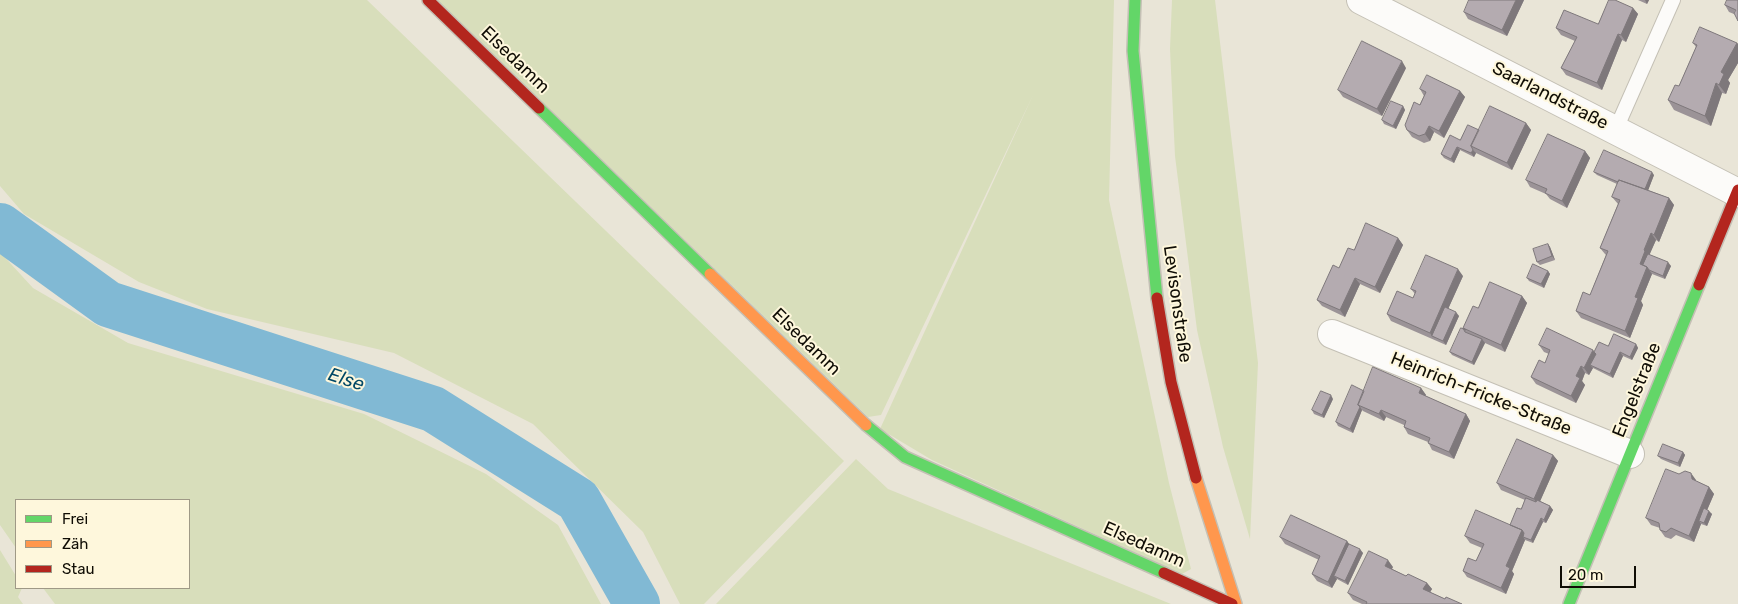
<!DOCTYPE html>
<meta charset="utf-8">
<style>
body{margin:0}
#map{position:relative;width:1738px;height:604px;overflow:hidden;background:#e9e5d7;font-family:Rubik,sans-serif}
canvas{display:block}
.legend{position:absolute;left:15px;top:499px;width:175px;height:90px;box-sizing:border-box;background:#fef7dc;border:1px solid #9f9986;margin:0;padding:6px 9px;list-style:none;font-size:15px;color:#100d05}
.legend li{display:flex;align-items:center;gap:10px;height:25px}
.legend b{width:25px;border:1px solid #9f9986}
.scale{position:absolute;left:1560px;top:566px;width:76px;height:22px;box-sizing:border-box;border:2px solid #100d05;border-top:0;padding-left:6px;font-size:15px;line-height:18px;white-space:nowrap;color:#100d05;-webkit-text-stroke:4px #fef7dc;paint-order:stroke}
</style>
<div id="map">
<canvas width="1738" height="604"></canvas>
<ul class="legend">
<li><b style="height:6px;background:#63d668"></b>Frei</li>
<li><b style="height:6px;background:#ff974d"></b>Zäh</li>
<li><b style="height:6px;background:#b3261e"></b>Stau</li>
</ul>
<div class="scale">20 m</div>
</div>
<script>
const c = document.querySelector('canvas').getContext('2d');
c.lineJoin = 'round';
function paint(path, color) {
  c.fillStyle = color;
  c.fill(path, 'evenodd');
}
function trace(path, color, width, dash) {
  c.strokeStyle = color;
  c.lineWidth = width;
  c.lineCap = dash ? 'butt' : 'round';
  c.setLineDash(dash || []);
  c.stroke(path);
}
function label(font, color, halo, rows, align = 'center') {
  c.font = font + ' Rubik,sans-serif';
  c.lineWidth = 4;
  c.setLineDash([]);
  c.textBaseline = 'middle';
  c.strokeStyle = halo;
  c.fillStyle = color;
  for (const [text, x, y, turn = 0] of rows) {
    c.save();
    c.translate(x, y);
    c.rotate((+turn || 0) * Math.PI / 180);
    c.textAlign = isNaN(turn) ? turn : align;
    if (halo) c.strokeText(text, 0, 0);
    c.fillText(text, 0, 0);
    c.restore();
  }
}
const green = new Path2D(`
 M0,0H367L844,461L704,604H680L643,532L533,424L394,353L207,309L139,282L24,214L0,186Z
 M437,0H1114L1109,200L1169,483L1191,569L1182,574L932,460L880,429L1033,95L881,415L868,417Z
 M1172,0H1215L1258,363L1250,539L1223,447L1197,330L1175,156L1170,49Z
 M0,252L33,288L128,343L364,414L486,474L558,525L601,604H55L43,588H189V500H16V548L0,525Z
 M856,459L888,489L1171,604H716Z
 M0,550L16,576V588H22L18,597L23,604H0Z`);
const river = new Path2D(`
 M0,226L108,304L433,409L578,500L637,604`);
const lane = new Path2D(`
 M1616,129L1673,0`);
const street = new Path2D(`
 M1361,0L1738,193
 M1332,334L1630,454`);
const fast = new Path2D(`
 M1135,0L1133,51L1157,298
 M539,108L710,274
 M866,425L905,457L1164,573
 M1569,604L1699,285`);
const slow = new Path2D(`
 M710,274L866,425
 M1196,478L1236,604`);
const jam = new Path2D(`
 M428,0L539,108
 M1699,285L1738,190
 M1157,298L1171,382L1196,478
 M1164,573L1232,604`);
const wall = new Path2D(`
 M1524,0L1507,36L1468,19L1464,12Z
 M1638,0H1649L1647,4Z
 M1738,0L1734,14L1729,12L1725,5Z
 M1633,8L1638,14L1626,42L1622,40L1602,90L1566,75L1561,68L1575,41L1561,35L1556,28L1598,24Z
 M1693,43H1737L1738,44V63L1728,80L1730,83L1726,94L1722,93L1711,126L1674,110L1668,100L1679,86L1696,47Z
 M1406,68L1382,116L1343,97L1338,90Z
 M1420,89L1460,91L1465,97L1444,138L1434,132L1430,141L1424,143L1412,137L1407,130L1424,96Z
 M1403,106L1405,110L1396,129L1384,124L1382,120Z
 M1526,123L1531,130L1512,170L1476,153L1474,157L1460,150L1454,163L1444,158L1441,154L1460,140Z
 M1585,151L1590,158L1567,208L1550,199L1546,194L1530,187L1526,180Z
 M1594,172L1654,175L1648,190L1669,198L1674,205L1659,242L1656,240L1649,255L1671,266L1665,279L1652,274L1641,301L1643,305L1630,338L1581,318L1576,311L1590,295L1606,255L1605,254L1600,248L1618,204L1612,197L1617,184L1597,175Z
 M1398,238L1403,245L1380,293L1360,284L1345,317L1322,306L1317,300L1339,268L1354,250Z
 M1548,244L1550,247L1555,260L1540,265L1537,262Z
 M1548,271L1550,274L1544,288L1529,281L1527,278Z
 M1463,276L1448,309L1459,316L1446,345L1391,321L1387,314L1413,298L1415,294L1411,289Z
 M1522,296L1527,303L1505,352L1485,343L1474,365L1452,355L1450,352L1463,328Z
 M1636,344L1638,348L1632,360L1623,356L1613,378L1593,368L1589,375L1585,373L1582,381L1585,385L1576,403L1536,384L1531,377L1545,363L1549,354L1544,352L1539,345L1593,350L1594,352L1608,346Z
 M1421,388L1426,395L1425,396L1466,414L1470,421L1454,459L1432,450L1428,442L1408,434L1404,427V425L1386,417L1384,421L1363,411L1362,410L1353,433L1338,426L1336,422L1364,391Z
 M1333,399L1324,418L1314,414L1312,410Z
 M1683,452L1685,455L1680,467L1661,459L1658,456Z
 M1553,455L1558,461L1540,501L1550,506L1553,510L1546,523L1543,522L1533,543L1525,540L1512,571L1514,574L1506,594L1467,577L1463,571L1476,561L1482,548L1470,543L1465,536L1510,525L1521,509L1525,500L1501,490L1497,483Z
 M1679,474L1696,480V481L1709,487L1714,494L1707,510L1712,514L1707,526L1701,524L1694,542L1676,535L1671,539L1665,537L1660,530V528L1651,525L1646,518Z
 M1280,537L1347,541L1349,544L1363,553L1348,585L1337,579L1332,588L1317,581L1312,574L1319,560L1285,544Z
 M1393,567L1392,569L1406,576L1427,583L1432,589L1430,592L1445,599L1462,604H1362L1353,600L1348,593Z`);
const shadedWall = new Path2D(`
 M1516,0H1524L1507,36L1502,30Z
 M1645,0H1649L1647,4Z
 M1633,8L1638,14L1626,42L1621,35Z
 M1618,34L1622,40L1602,90L1597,83Z
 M1737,43L1738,44V63L1728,80L1730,83L1726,94L1719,85L1721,72Z
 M1402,61L1406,68L1382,116L1377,109Z
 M1716,83L1722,93L1711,126L1705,116Z
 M1460,91L1465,97L1444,138L1439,131Z
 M1403,106L1405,110L1396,129L1393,126Z
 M1526,123L1531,130L1512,170L1507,163Z
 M1429,126L1434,132L1430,141L1425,134Z
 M1457,147L1460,150L1454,163L1451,159Z
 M1473,150L1476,153L1474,157L1471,153Z
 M1585,151L1590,158L1567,208L1562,201Z
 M1652,172L1654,175L1646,196L1643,192Z
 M1669,198L1674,205L1659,242L1654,235Z
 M1651,233L1656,240L1649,256L1646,269L1640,264L1644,250Z
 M1398,238L1403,245L1380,293L1375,287Z
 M1548,244L1550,247L1555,260L1552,256Z
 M1668,262L1671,266L1665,279L1663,276Z
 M1647,267L1652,274L1641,301L1643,305L1630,338L1625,331L1635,297Z
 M1458,269L1463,276L1435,338L1432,336L1430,333Z
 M1548,271L1550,274L1544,288L1541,284Z
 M1355,278L1360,284L1345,317L1340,310Z
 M1522,296L1527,303L1505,352L1501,345Z
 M1456,312L1459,316L1446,345L1443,341Z
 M1482,339L1485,343L1474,365L1472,362Z
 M1636,344L1638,348L1632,360L1630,357Z
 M1593,350L1598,357L1590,365L1593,368L1589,375L1584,368Z
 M1620,352L1623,356L1613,378L1610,374Z
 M1581,366L1585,373L1582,381L1585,385L1576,403L1571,396L1576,376Z
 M1421,388L1426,395L1423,400L1419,393Z
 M1331,395L1333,399L1324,418L1322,415Z
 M1360,407L1362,410L1353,433L1350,429Z
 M1381,410L1386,417L1384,421L1379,414Z
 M1466,414L1470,421L1454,459L1449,452Z
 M1683,452L1685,455L1680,467L1678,463Z
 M1553,455L1558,461L1538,506L1534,499Z
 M1691,473L1696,480V486L1692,479Z
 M1709,487L1714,494L1702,522L1699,521L1701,524L1694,542L1689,536Z
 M1550,506L1553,510L1546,523L1544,520Z
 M1709,511L1712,514L1707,526L1704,523Z
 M1541,518L1543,522L1533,543L1531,540Z
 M1522,530L1527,537H1523L1525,540L1512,571L1514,574L1506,594L1501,588L1506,566Z
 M1347,541L1352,548L1334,576L1337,579L1332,588L1328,582Z
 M1360,549L1363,553L1348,585L1345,581Z
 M1388,560L1393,567L1390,572L1385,566Z
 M1427,583L1432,589L1428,596L1423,589Z`);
const building = new Path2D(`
 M1469,0H1516L1502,30L1464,12Z
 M1609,0H1615L1633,8L1621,35L1618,34L1597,83L1561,68L1577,37L1556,28L1564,10L1598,24Z
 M1727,0H1738V21L1734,13L1736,10L1725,5Z
 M1700,27L1737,43L1721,72L1724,74L1719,85L1716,83L1705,116L1668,100L1675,85L1679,86L1697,45L1693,43Z
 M1362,41L1402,61L1377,109L1338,90Z
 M1427,75L1460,91L1439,131L1429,126L1425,134L1419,136L1407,130L1405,125L1414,102L1420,105L1426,92L1420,89Z
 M1391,101L1403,106L1393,126L1382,120Z
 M1490,106L1526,123L1507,163L1471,146Z
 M1468,125L1479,130L1471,146L1473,150L1471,153L1457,147L1451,159L1441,154L1450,135L1460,140Z
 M1548,134L1585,151L1562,201L1545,193L1547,189L1526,180Z
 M1604,150L1652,172L1645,189L1619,180L1618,182L1594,172Z
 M1619,180L1669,198L1654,235L1651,233L1644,250L1645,251L1640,264L1647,267L1635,297L1638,298L1625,331L1576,311L1583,292L1590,295L1608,251L1600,248L1620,200L1612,197Z
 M1366,223L1398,238L1375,287L1355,278L1340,310L1317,300L1333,265L1339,268L1348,248L1354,250Z
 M1548,244L1552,256L1537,262L1533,249Z
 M1648,254L1668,262L1663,276L1649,270L1647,267L1643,265Z
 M1426,255L1458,269L1430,333L1387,314L1397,291L1413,298L1416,291L1411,289Z
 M1533,264L1548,271L1541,284L1527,278Z
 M1490,282L1522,296L1501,345L1463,328L1473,306L1478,308Z
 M1445,307L1456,312L1443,341L1432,336Z
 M1461,328L1466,330L1463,328L1465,332L1482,339L1472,362L1450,352Z
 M1547,328L1593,350L1584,368L1581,366L1576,376L1580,378L1571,396L1531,377L1539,360L1545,363L1550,350L1539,345Z
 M1614,334L1636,344L1630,357L1620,352L1610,374L1590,365L1596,354L1594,352L1599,342L1608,346Z
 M1373,367L1421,388L1419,393L1466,414L1449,452L1428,443L1430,438L1404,427L1406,421L1381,410L1379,414L1358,405Z
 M1352,385L1364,391L1358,405L1360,407L1350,429L1336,422Z
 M1321,391L1331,395L1322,415L1312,410Z
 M1517,439L1553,455L1534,499L1497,483Z
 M1663,444L1683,452L1678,463L1658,456Z
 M1666,469L1679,474L1685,471L1691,473L1692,479L1709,487L1689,536L1671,528L1666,532L1660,530L1659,523L1646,518Z
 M1526,498L1536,502L1537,500L1550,506L1544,520L1541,518L1531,540L1523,537L1524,533L1522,530L1510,525L1517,508L1521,509Z
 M1704,508L1709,511L1704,523L1699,521Z
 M1476,510L1522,530L1506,566L1510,568L1501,588L1463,571L1468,558L1476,561L1484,544L1465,536Z
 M1291,515L1347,541L1328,582L1312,574L1320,556L1280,537Z
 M1349,544L1360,549L1345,581L1334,576Z
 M1369,551L1388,560L1385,566L1406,576L1408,574L1427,583L1423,589L1445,599L1446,597L1462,604H1366L1367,602L1348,593Z`);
const streetNames = [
 ["Elsedamm",515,60,44],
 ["Saarlandstraße",1550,96,27],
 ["Levisonstraße",1177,304,82],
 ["Elsedamm",806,342,44],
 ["Engelstraße",1637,390,-68],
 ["Heinrich-Fricke-Straße",1481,394,22],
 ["Elsedamm",1144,545,24]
];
const waterNames = [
 ["Else",346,380,18]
];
paint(green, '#d8debb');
trace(river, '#81b9d4', 46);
trace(lane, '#c4c0b5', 16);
trace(street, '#c4c0b5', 30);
trace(fast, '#c4c0b5', 14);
trace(slow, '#c4c0b5', 14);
trace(jam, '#c4c0b5', 14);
trace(lane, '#fcfbf9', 14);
trace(street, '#fcfbf9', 28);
trace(fast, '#63d668', 11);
trace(slow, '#ff974d', 11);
trace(jam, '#b3261e', 11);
paint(wall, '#9b9397');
paint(shadedWall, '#7e787b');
paint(building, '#b4abb0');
trace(building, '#7e787b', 1);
label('18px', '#100d05', '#fef7dc', streetNames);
label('italic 19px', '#014866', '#fef7dc', waterNames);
</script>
